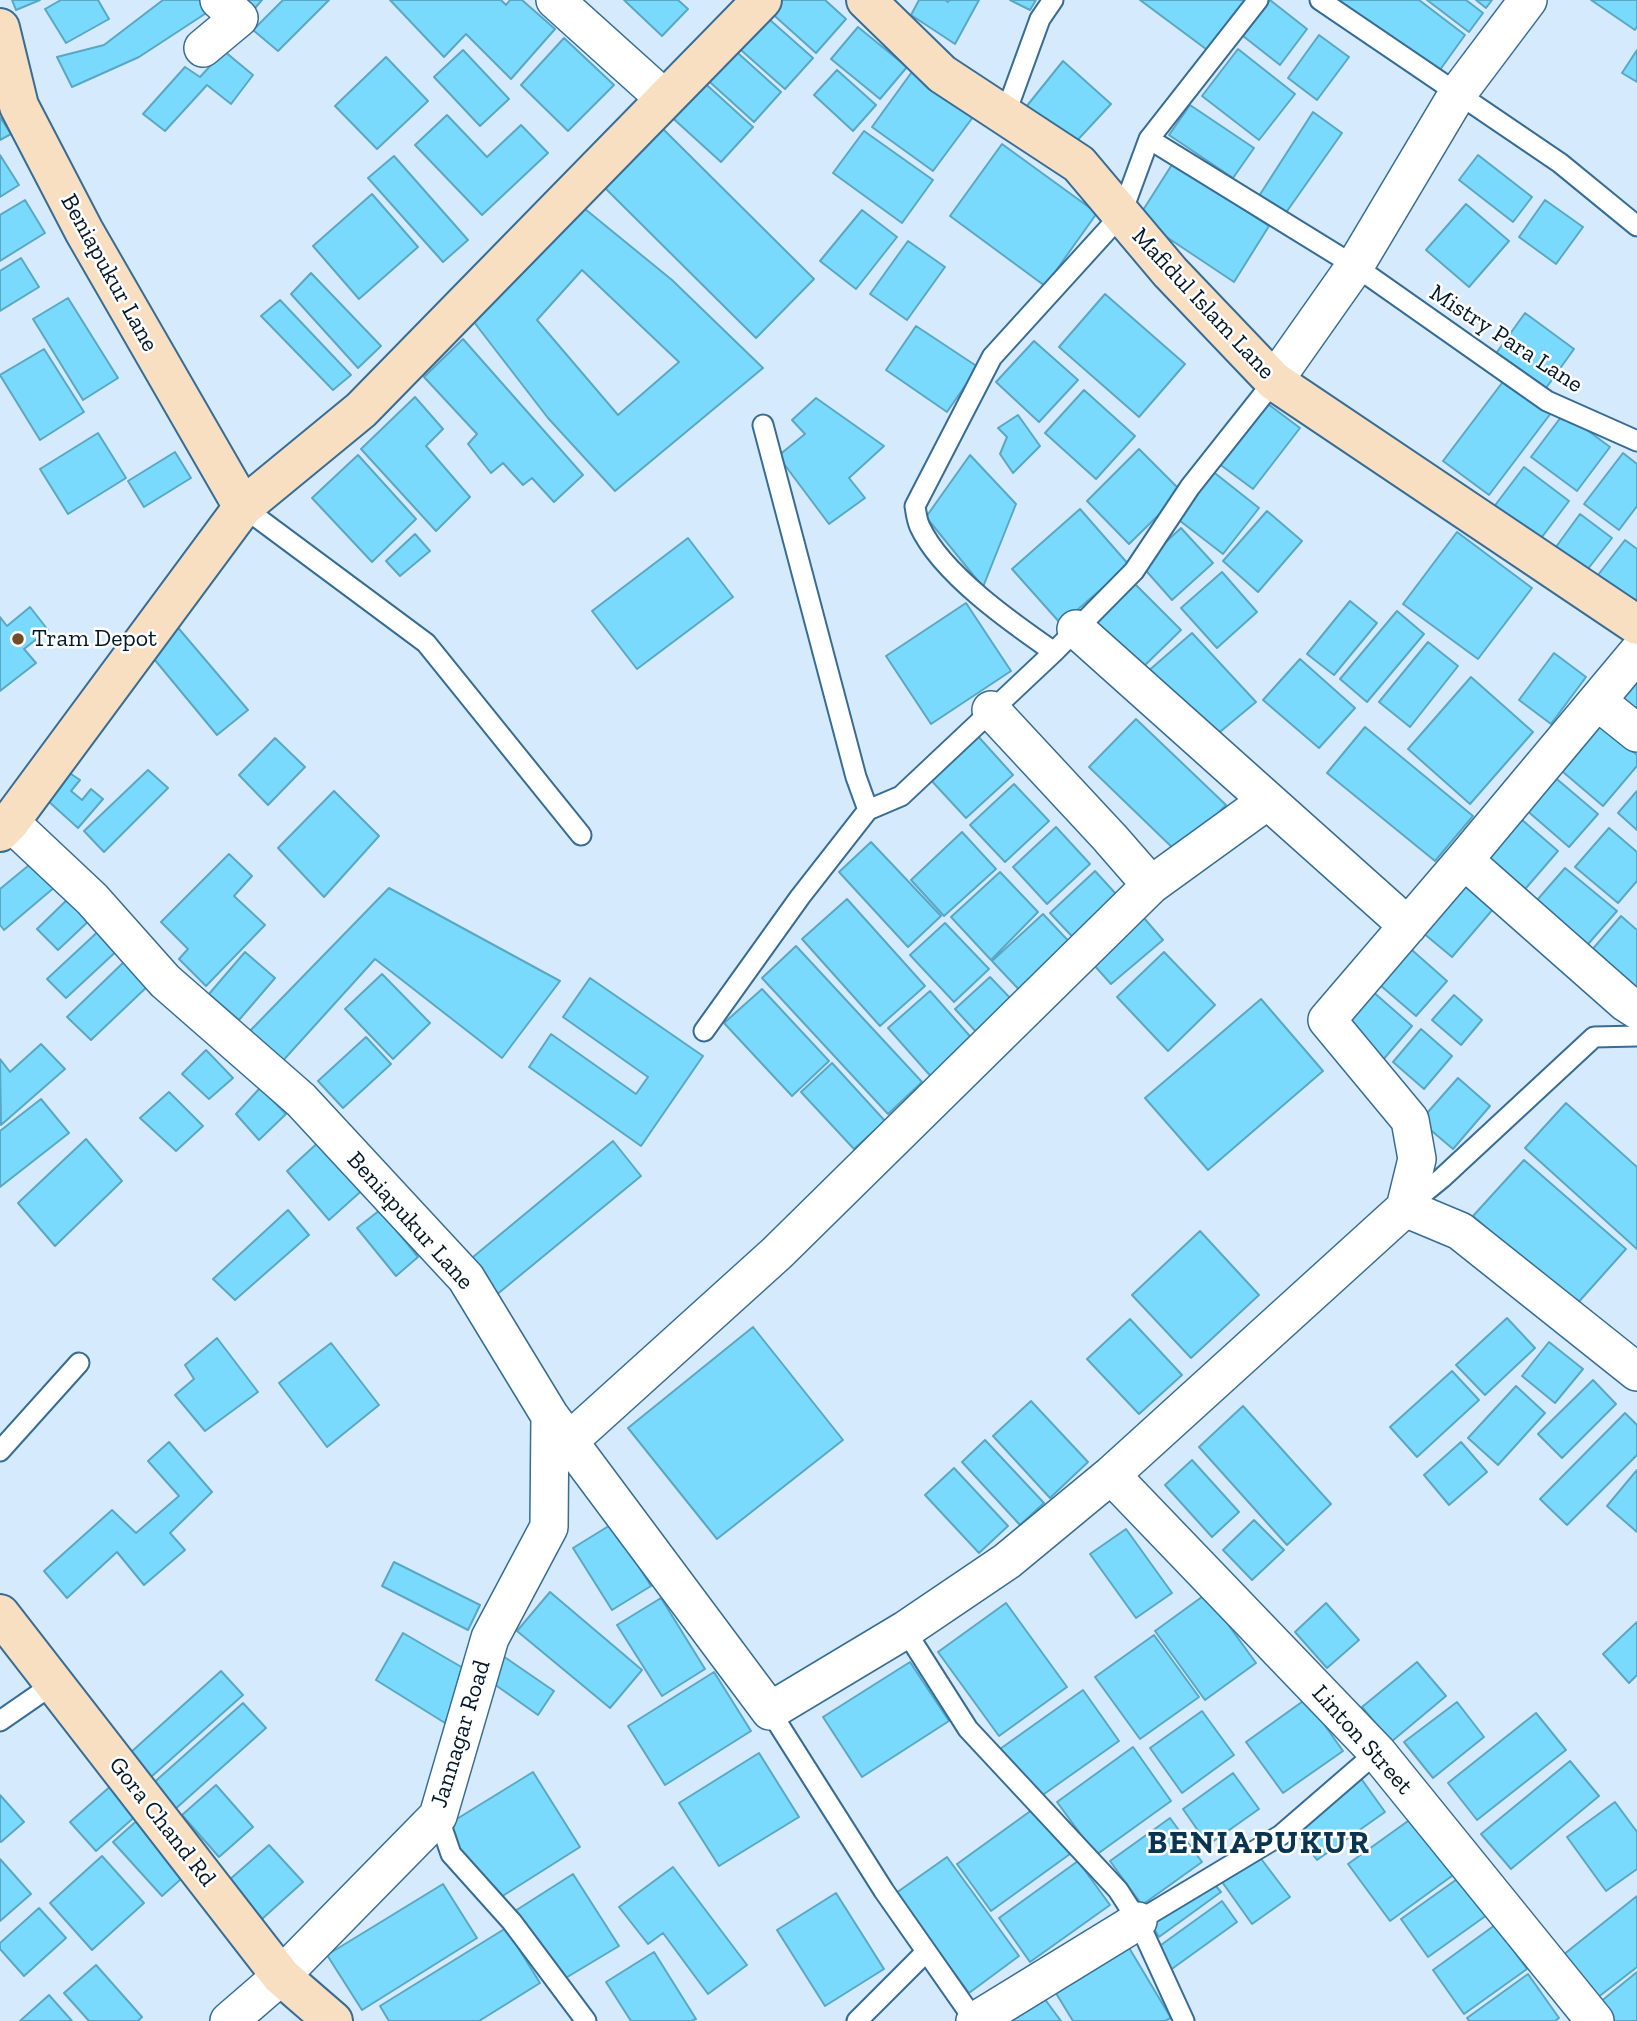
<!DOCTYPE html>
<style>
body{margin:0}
canvas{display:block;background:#d5ebfd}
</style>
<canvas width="1637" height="2021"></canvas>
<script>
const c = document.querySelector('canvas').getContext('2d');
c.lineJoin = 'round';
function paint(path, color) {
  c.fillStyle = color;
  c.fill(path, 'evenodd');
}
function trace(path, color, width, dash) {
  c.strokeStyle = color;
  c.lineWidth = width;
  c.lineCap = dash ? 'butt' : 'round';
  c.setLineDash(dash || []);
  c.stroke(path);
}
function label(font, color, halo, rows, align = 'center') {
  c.font = font + ' "Zilla Slab",serif';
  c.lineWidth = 5;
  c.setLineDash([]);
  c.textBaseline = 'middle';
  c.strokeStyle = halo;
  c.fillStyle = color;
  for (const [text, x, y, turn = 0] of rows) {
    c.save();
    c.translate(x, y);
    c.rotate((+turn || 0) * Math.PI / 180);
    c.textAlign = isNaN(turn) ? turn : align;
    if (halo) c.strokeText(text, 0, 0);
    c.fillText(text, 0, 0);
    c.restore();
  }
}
const building = new Path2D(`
 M12,0H40L16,10Z
 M61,0H98L109,19L66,43L45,9Z
 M163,0H210L217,6L139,57L72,87L57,57L104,45Z
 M231,0H262L248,16Z
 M283,0H329L278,51L253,30Z
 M390,0H501L506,5L510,0H522L555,29L511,79L466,34L444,57Z
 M624,0H678L688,9L662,36Z
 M775,0H825L846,19L816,53L767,9Z
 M919,0H945L948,2L949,0H979L955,44L911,15Z
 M1010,0H1036L1030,10Z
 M1140,0H1249L1210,52Z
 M1270,0L1307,29L1280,65L1243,36Z
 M1330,0H1419L1465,35L1437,74Z
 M1427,0H1466L1483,13L1469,32Z
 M1476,0H1492L1486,8Z
 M1591,0H1637V27L1635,30Z
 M761,12L813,58L785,89L733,43Z
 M858,27L907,67L880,99L831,59Z
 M1319,35L1349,57L1317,100L1288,78Z
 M564,38L614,85L568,131L521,85Z
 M729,45L781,92L754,122L702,75Z
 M1238,49L1295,94L1259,140L1202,96Z
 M463,50L509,99L480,126L434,77Z
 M1637,50V82L1622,73Z
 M224,51L253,75L231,104L207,85L165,131L143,114L185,67L200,77Z
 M386,57L428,101L377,149L335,106Z
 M1063,61L1111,104L1073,145L1026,107Z
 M914,69L976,113L933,171L872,127Z
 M837,70L876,105L853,131L814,95Z
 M698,77L753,127L721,162L666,112Z
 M1190,105L1254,148L1233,178L1169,135Z
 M1313,112L1342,133L1285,214L1259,196Z
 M447,115L487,157L521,125L548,153L482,215L415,145Z
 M0,117L11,134L0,140Z
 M656,122L814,279L756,338L598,181Z
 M864,131L933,180L902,223L833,173Z
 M1002,144L1097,213L1045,286L950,216Z
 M0,155L19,185L0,197Z
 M1478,155L1532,197L1513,222L1459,180Z
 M394,156L468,240L443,262L368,178Z
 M1173,163L1269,226L1234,282L1138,218Z
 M372,194L418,247L359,299L313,246Z
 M25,200L45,233L0,261V215Z
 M574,200L672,280L763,368L615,491L548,418L467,313ZM582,270L679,362L618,415L537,320Z
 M1545,200L1583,227L1556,264L1519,237Z
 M1466,204L1509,241L1469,287L1426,250Z
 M862,210L897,237L856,289L820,261Z
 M908,241L945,267L907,320L870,294Z
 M21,258L39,287L0,311V271Z
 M311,273L381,346L358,368L291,294Z
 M1105,294L1185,364L1139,417L1059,347Z
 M68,298L118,378L83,400L33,319Z
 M280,300L351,375L333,390L261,316Z
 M1525,313L1574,349L1541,395L1492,359Z
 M916,326L978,367L947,412L886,370Z
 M463,339L583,475L554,502L532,478L523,485L503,463L491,473L468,444L477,434L424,377Z
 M1034,341L1078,380L1039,422L996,382Z
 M44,349L84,412L40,440L0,375Z
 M1505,379L1551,413L1489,495L1443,461Z
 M1084,390L1135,436L1096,479L1045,433Z
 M415,397L443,429L426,446L470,497L436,531L361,449Z
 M816,398L884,446L849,478L865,498L829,524L778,456L805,434L792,420Z
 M1264,401L1300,428L1253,489L1218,463Z
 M1564,413L1610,447L1577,491L1531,457Z
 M1018,415L1040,446L1013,473L1000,454L1007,437L998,428Z
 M98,433L126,478L68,514L40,469Z
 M1139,449L1182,492L1129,544L1087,501Z
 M175,452L191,478L144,507L128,481Z
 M1623,453L1637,464V506L1619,530L1584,504Z
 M358,455L416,519L372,562L312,498Z
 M970,455L1016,504L983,587L926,517Z
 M1524,467L1569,501L1539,541L1493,508Z
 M1211,470L1259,508L1223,554L1175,517Z
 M1080,509L1129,565L1061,624L1012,569Z
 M1267,511L1302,541L1258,592L1223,561Z
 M1580,514L1612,538L1584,574L1553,551Z
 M1181,528L1213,563L1172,600L1141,565Z
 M1457,532L1532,588L1478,659L1403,604Z
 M415,534L430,551L400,576L386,561Z
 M688,538L733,597L637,669L592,611Z
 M1625,540L1637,549V604L1598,575Z
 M1222,572L1257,612L1217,648L1181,608Z
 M1130,579L1181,630L1138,672L1087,620Z
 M1350,601L1377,623L1334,675L1307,654Z
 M966,603L1011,671L931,724L886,656Z
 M30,607L48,630L24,649L36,663L0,691V617L7,626Z
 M1397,611L1424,634L1367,702L1340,679Z
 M174,623L248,710L217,735L145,648Z
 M1192,633L1256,702L1209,741L1146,673Z
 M1428,642L1458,666L1410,727L1379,702Z
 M1554,653L1586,677L1551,724L1519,700Z
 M1300,659L1355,708L1319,748L1263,700Z
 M1637,675V721L1614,702Z
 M1471,677L1533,732L1470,804L1408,749Z
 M1136,719L1226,805L1179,854L1089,767Z
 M1597,720L1637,755V766L1603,806L1556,766Z
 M1365,727L1473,816L1435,861L1327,773Z
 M976,734L1013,775L966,818L929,778Z
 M275,738L305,767L268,805L239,775Z
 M1545,769L1598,814L1569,847L1517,802Z
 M148,770L168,788L104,852L84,831Z
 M68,772L80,780L71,791L82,800L91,789L103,799L78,828L47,800Z
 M1014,784L1049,821L1005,862L970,825Z
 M334,791L379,836L324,897L278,848Z
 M1637,791V830L1618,813Z
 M1514,813L1558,851L1520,895L1476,857Z
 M1056,827L1090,864L1047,904L1013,867Z
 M1609,828L1637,852V881L1618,903L1575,867Z
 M962,832L996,869L944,916L911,880Z
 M871,842L941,916L908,947L839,872Z
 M229,854L252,876L234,896L265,925L206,986L179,959L188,949L161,922Z
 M40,856L62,881L4,930L0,925V889Z
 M1565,868L1617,911L1582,951L1531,907Z
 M1095,871L1126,905L1081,946L1050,913Z
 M1000,872L1038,912L991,960L951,917Z
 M1460,878L1494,908L1452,957L1416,927Z
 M389,888L560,981L502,1058L375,959L279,1065L246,1035Z
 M73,894L94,916L58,950L37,929Z
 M847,899L925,986L880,1026L802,939Z
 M1137,910L1163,940L1111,984L1085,955Z
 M1043,914L1076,949L1025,996L992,961Z
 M1621,916L1637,930V1003L1585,958Z
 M945,923L989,969L954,1002L910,955Z
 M104,926L122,946L66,998L47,979Z
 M1404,943L1447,981L1416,1016L1373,979Z
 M796,946L922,1082L888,1114L762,978Z
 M245,952L275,978L239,1020L209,994Z
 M1164,952L1215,1005L1168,1051L1117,997Z
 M128,958L151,983L91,1040L67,1017Z
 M382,974L430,1023L393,1059L345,1009Z
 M990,977L1013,1001L978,1034L955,1009Z
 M590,978L703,1056L641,1146L529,1067L551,1034L636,1094L648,1077L563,1017Z
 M762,989L829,1061L792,1096L724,1023Z
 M1371,990L1412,1026L1382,1061L1341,1025Z
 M930,991L976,1043L934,1080L888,1028Z
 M1454,995L1482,1020L1461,1045L1432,1020Z
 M1261,999L1323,1071L1208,1170L1145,1098Z
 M1421,1029L1452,1056L1424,1089L1393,1062Z
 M366,1037L391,1064L343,1108L318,1081Z
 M41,1044L65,1069L1,1125L0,1059L10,1072Z
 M206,1050L233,1078L209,1099L182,1074Z
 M832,1063L885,1121L854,1149L801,1092Z
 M1458,1078L1490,1106L1453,1149L1420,1121Z
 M260,1088L286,1114L259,1140L236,1114Z
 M169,1092L203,1126L176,1151L140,1118Z
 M41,1099L69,1133L0,1187V1131Z
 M1566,1103L1637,1167V1249L1525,1148Z
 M323,1138L368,1185L329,1220L287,1171Z
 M86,1139L122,1181L55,1246L18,1203Z
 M613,1141L641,1176L495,1296L467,1262Z
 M1524,1160L1626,1249L1575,1306L1473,1216Z
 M288,1210L309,1235L235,1300L213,1279Z
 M380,1210L418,1257L396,1276L357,1228Z
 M1200,1231L1259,1295L1191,1358L1132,1295Z
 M1507,1318L1535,1348L1485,1395L1456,1365Z
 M1130,1319L1182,1375L1139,1414L1087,1359Z
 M753,1327L843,1440L717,1539L628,1428Z
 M217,1338L258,1392L205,1431L175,1395L194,1379L185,1365Z
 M1549,1342L1583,1369L1555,1403L1522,1376Z
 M331,1343L379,1405L327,1447L279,1383Z
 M1452,1371L1479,1400L1417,1457L1390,1427Z
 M1593,1380L1616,1404L1562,1458L1538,1434Z
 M1516,1386L1545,1413L1498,1465L1468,1438Z
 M1031,1401L1088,1462L1050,1498L993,1436Z
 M1243,1406L1331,1504L1287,1545L1199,1447Z
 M1625,1413L1637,1425V1455L1567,1525L1540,1499Z
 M985,1440L1044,1503L1020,1525L962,1462Z
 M169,1442L212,1492L170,1533L185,1550L144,1585L117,1552L67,1598L44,1571L112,1510L136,1533L179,1496L148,1461Z
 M1461,1442L1487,1472L1449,1505L1424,1475Z
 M1192,1460L1239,1512L1212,1537L1165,1485Z
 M954,1468L1008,1526L979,1553L925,1495Z
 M1637,1470V1532L1607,1506Z
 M1254,1520L1284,1550L1252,1580L1223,1550Z
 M612,1524L651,1586L612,1610L573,1548Z
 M1126,1529L1172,1593L1136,1618L1090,1554Z
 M394,1562L480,1605L468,1630L382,1586Z
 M550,1592L642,1670L610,1708L517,1631Z
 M1206,1594L1256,1663L1205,1700L1155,1631Z
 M661,1598L705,1669L662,1696L617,1625Z
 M1006,1603L1067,1687L999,1736L938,1652Z
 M1326,1603L1359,1640L1327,1668L1295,1632Z
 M1637,1622V1675L1629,1683L1603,1654Z
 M403,1633L470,1672L445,1723L376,1680Z
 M1154,1635L1199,1697L1140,1739L1095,1677Z
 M503,1656L554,1691L538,1715L487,1679Z
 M910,1662L949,1721L862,1777L823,1717Z
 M1417,1662L1446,1696L1391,1742L1362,1707Z
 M221,1671L243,1695L151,1777L130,1753Z
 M714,1672L751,1731L665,1785L628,1726Z
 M1083,1690L1119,1741L1037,1799L1000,1749Z
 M1306,1699L1343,1751L1283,1793L1246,1742Z
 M1457,1702L1484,1737L1433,1778L1404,1742Z
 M243,1703L266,1728L173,1811L150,1786Z
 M1202,1711L1234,1755L1182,1793L1150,1748Z
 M1536,1713L1566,1750L1477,1820L1448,1783Z
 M1133,1747L1171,1801L1096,1855L1057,1802Z
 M759,1753L799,1817L719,1866L679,1803Z
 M1570,1761L1599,1796L1511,1869L1481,1834Z
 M533,1772L580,1847L501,1897L460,1853L447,1825Z
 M1233,1773L1259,1809L1208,1845L1183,1809Z
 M1360,1777L1385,1812L1317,1860L1296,1833Z
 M113,1784L139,1813L96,1851L70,1822Z
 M216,1785L253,1827L219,1857L182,1815Z
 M0,1795L24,1822L1,1842L0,1841Z
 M1615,1802L1637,1832V1869L1606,1891L1567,1837Z
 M1036,1807L1070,1854L991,1911L957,1864Z
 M1415,1816L1456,1873L1390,1921L1348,1864Z
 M141,1817L190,1871L162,1896L113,1842Z
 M1170,1818L1202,1862L1142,1905L1110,1861Z
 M269,1845L303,1882L262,1919L228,1881Z
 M102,1856L144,1903L92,1950L50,1903Z
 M1259,1856L1290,1897L1252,1924L1220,1879Z
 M947,1857L1019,1956L969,1993L896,1893Z
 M0,1859L31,1894L0,1921Z
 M1078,1861L1110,1905L1030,1962L999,1918Z
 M673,1867L747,1965L708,1994L663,1933L648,1944L619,1907Z
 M573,1874L619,1946L564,1979L515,1911Z
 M1460,1877L1487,1915L1428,1957L1401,1919Z
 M443,1884L477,1938L362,2010L327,1955Z
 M1215,1885L1221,1892L1159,1937L1150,1922Z
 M836,1893L884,1969L825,2006L777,1930Z
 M1637,1896V1967L1597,1998L1563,1955Z
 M1222,1901L1237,1922L1169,1971L1154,1950Z
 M39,1908L66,1938L24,1976L0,1949V1943Z
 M1495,1925L1527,1969L1464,2014L1433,1970Z
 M506,1928L540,1983L479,2021H389L380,2006Z
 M1125,1941L1171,2018L1165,2021H1073L1051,1985Z
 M654,1952L696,2019L692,2021H631L606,1982Z
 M96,1965L142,2017L138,2021H89L64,1993Z
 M1637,1972V2021H1614L1599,2003Z
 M1528,1974L1559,2018L1555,2021H1469L1467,2018Z
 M1038,1990L1061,2021H996Z
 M49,1995L72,2021H20Z`);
const lane = new Path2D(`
 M1320,0L1560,163L1637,226
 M1005,115L1040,19L1053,0
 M1149,139L1355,266L1547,401L1637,441
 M763,425L856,777L868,810
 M243,507L426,643L581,835
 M1054,652C1012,623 942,574 920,527C917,521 916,513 915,506L992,357L1121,215L1149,139L1258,0
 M704,1031L800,897L868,810L901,796L1054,652L1134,571L1190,487L1274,381
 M1409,1205L1442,1178L1594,1037L1637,1036
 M0,1451L79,1363
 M905,1630L968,1729L1118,1890L1138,1921L1184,2021
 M770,1711L884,1891L975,2021
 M0,1721L55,1683
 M438,1816L451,1854L512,1922L586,2021
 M1138,1921L1281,1835L1377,1752
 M857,2021L926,1952`);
const street = new Path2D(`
 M555,0L665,99
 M203,48L239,18L219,0
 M1274,381L1355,266L1458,93L1528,0
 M1076,629L1408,926
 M1597,701L1637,733
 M991,710L1110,838L1151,885
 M10,822L92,899L165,981L301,1100L466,1278L550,1416L770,1711L905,1630L1007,1561L1111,1475L1405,1208L1460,1231L1637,1372
 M1464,860L1626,1003L1637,1010
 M1405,1208L1417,1159L1410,1120L1327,1020L1464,860L1637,653
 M569,1441L777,1253L1151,885L1267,801
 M1111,1475L1377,1752L1595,2021
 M229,2021L281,1976L438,1816L490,1638L549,1527L550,1416
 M975,2021L1138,1921`);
const secondary = new Path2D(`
 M866,0L942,74L1079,164L1170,272L1274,381L1637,625
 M0,28L19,106L84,231L243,507
 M0,832L10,822L243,507L361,410L762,0
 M0,1614L281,1976L333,2021`);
const markers = [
 [18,639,7,"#724d29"]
];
const streetNames = [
 ["Beniapukur Lane",109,273,61],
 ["Mafidul Islam Lane",1203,304,47],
 ["Mistry Para Lane",1506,339,33],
 ["Beniapukur Lane",410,1221,48],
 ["Jannagar Road",461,1734,-73],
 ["Linton Street",1362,1740,48],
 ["Gora Chand Rd",162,1822,52]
];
const poiNames = [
 ["Tram Depot",32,639]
];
const districtNames = [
 ["BENIAPUKUR",1259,1844]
];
paint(building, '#7adafd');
trace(building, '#5aa7c3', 2);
trace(lane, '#366c95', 23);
trace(street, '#366c95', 40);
trace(secondary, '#366c95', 42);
trace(lane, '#fff', 19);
trace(street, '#fff', 37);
trace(secondary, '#f9dfc2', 38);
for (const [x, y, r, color] of markers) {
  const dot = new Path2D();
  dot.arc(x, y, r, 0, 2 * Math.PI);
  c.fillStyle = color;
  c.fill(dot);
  trace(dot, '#fff', 2.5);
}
label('24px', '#021727', '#fff', streetNames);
label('24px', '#021727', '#fff', poiNames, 'left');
c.letterSpacing = '2px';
label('bold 32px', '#0a3552', '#fff', districtNames);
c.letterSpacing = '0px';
</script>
